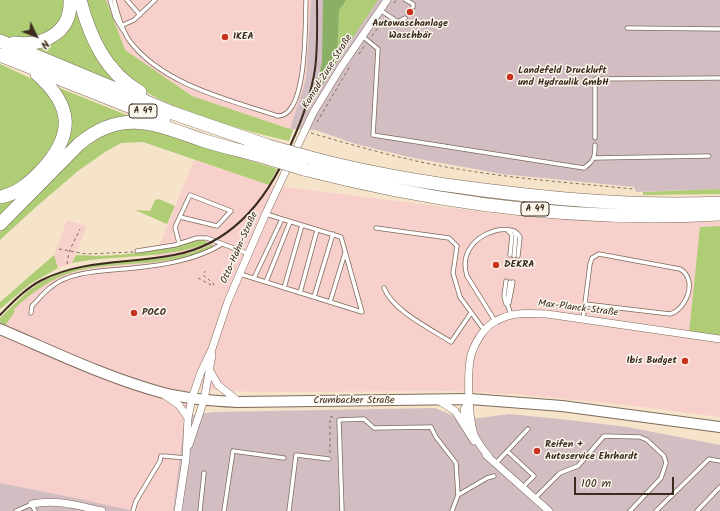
<!DOCTYPE html>
<meta charset="utf-8">
<style>
body{margin:0}
#map{position:relative;width:720px;height:511px;overflow:hidden;background:#f5e3ca;font-family:Kalam,sans-serif}
canvas{display:block}
.north{position:absolute;left:16px;top:16px;width:40px;height:40px;-webkit-text-stroke:3px #fbf7ec;paint-order:stroke;rotate:133deg;font-size:11px;font-weight:700;line-height:16px;text-align:center;color:#3b2a1e}
.north::after{content:'';display:block;margin:auto;width:14px;height:18px;background:#3b2a1e;clip-path:polygon(50% 0,100% 100%,50% 72%,0 100%)}
.scale{position:absolute;left:574px;top:477px;width:100px;height:18px;box-sizing:border-box;border:2px solid #3b2a1e;border-top:0;padding-left:5px;font-size:12px;line-height:14px;white-space:nowrap;color:#3b2a1e;-webkit-text-stroke:3px #fbf7ec;paint-order:stroke}
</style>
<div id="map">
<canvas width="720" height="511"></canvas>
<div class="north">N</div>
<div class="scale">100 m</div>
</div>
<script>
const c = document.querySelector('canvas').getContext('2d');
c.lineJoin = 'round';
function paint(path, color) {
  c.fillStyle = color;
  c.fill(path, 'evenodd');
}
function trace(path, color, width, dash) {
  c.strokeStyle = color;
  c.lineWidth = width;
  c.lineCap = dash ? 'butt' : 'round';
  c.setLineDash(dash || []);
  c.stroke(path);
}
function label(font, color, halo, rows, align = 'center') {
  c.font = font + ' Kalam,sans-serif';
  c.lineWidth = 3;
  c.setLineDash([]);
  c.textBaseline = 'middle';
  c.strokeStyle = halo;
  c.fillStyle = color;
  for (const [text, x, y, turn = 0] of rows) {
    c.save();
    c.translate(x, y);
    c.rotate((+turn || 0) * Math.PI / 180);
    c.textAlign = isNaN(turn) ? turn : align;
    if (halo) c.strokeText(text, 0, 0);
    c.fillText(text, 0, 0);
    c.restore();
  }
}
const built = new Path2D(`
 M106,0H311L306,79L290,129L192,96L124,50Z
 M194,160L269,185L524,217L720,222V417L626,405L515,394L450,391L254,392L190,389L173,511H134L0,483V323L26,293L45,280L59,274L93,264L154,259Z
 M67,220L87,226L72,263L58,268L54,255Z`);
const industrial = new Path2D(`
 M311,0H720V189L636,192L634,187L502,174L409,157L356,144L315,130L290,129L306,79Z
 M435,408L452,415L457,421L509,414L569,420L627,427L720,445V511H173L185,416L214,412Z
 M0,483L80,499L134,511H0Z`);
const green = new Path2D(`
 M0,0H66C64,7 63,18 59,24C47,42 19,42 0,36Z
 M86,0H106L125,50L192,96L293,130L289,141C245,131 172,111 135,85C124,77 104,51 97,38C91,27 90,12 86,0Z
 M346,0H378L337,61L339,10Z
 M73,2L124,86L29,49L40,46Z
 M0,64L43,84L61,118L56,143L24,181L0,192Z
 M52,85L129,116L109,120L0,220V199H5L65,141Z
 M135,125L277,169L269,185L143,142L121,143L105,152L78,171L37,206L0,240V232L82,148L104,133Z
 M720,189V194L643,195V192Z
 M159,199L175,206L167,224L135,210L150,211L155,200Z
 M720,226V336L689,333L700,227Z
 M202,239L208,243C164,260 117,254 72,263L76,255C118,258 162,251 202,239Z
 M212,244L214,247C172,268 126,260 81,270C56,275 32,292 13,310L15,311L5,326L0,324V318C15,304 28,288 47,279C62,272 77,267 93,264C134,257 174,264 212,244Z
 M54,255L58,268L30,284L0,309V302Z`);
const forest = new Path2D(`
 M323,0H346L339,10L337,61L316,94L322,61Z`);
const path = new Path2D(`
 M394,3L396,0
 M372,36L384,19
 M359,54L365,45
 M317,122L349,68
 M311,133C359,147 408,161 458,169C516,179 575,183 633,189
 M59,249L86,254L133,252
 M67,264L69,252L80,229
 M198,278L213,286L214,284L203,275L205,271
 M330,453V417H335`);
const lane = new Path2D(`
 M110,0L115,17L123,30
 M114,0C117,12 122,30 129,40C161,84 229,100 278,116C308,116 305,22 306,0
 M127,0L140,15
 M406,0L413,4V7
 M380,10L398,22L405,18
 M123,25L134,20L155,0
 M627,28L720,29
 M362,36L378,49L373,135L584,168C594,161 595,157 595,145
 M595,138V79L720,78
 M595,158L709,156
 M266,214L282,219
 M376,228L449,238L457,246L453,273L460,297L484,330
 M508,231L512,235L510,255
 M179,243L175,227L190,195L231,211L217,226L180,217
 M137,251L175,245L197,238H207L249,254
 M514,256L516,235L514,231
 M240,274L362,312L341,237L282,219L254,278
 M506,281L504,296L506,304
 M266,282L290,222
 M510,282L507,303L511,315
 M284,288L302,225
 M384,288C393,311 431,329 451,342L471,313
 M300,293L317,230
 M314,297L333,234
 M330,302L345,253
 M509,303L513,282
 M31,313L32,306C38,300 44,292 51,287C71,270 108,271 134,268C164,265 196,260 222,244
 M583,319L590,264L592,258L599,254L680,269C698,279 687,309 670,314L585,304
 M495,321L467,276C454,236 512,218 520,237L518,256
 M507,451L534,476L523,487
 M164,456L186,458
 M496,463L528,429
 M535,498L560,473L578,466L604,436L640,437L647,440L664,456L666,463L661,478L630,511
 M16,511L32,504L35,511
 M133,511L136,501L160,461L161,456
 M200,511L204,473
 M224,511L233,451L284,458
 M289,511L296,455L329,459
 M342,511L339,420L364,419L374,428L431,427L436,437L456,463L458,495L487,478L494,476
 M452,511L458,495
 M656,511L709,459L720,461
 M697,511L720,487`);
const street = new Path2D(`
 M210,371L218,385L238,401
 M163,394L179,405L188,418
 M438,400L455,411L474,441
 M465,423L464,410L470,399
 M189,445L204,400L212,355
 M486,455L549,511
 M489,457C484,451 479,444 475,437C468,420 467,372 471,355C475,342 484,327 496,321C511,312 530,313 547,314L720,339
 M32,504C56,499 79,506 102,511
 M178,511L186,458L188,418L192,398L201,372L212,349L228,301L266,213L313,113L341,67L387,0`);
const secondary = new Path2D(`
 M0,329C52,351 105,377 160,392C185,399 212,401 238,402L470,399L562,406L720,427`);
const highway = new Path2D(`
 M80,0C90,37 105,72 140,92
 M0,41L173,113L268,146
 M14,43C42,47 72,33 70,0
 M0,55L164,120
 M311,158C382,177 454,187 526,195C590,202 656,206 720,203
 M304,169C439,204 581,222 720,214
 M0,197C17,194 29,183 41,171C74,135 74,107 37,74
 M0,224L79,144C122,108 156,124 202,140C223,147 244,151 264,157`);
const rail = new Path2D(`
 M0,315C13,302 26,288 42,280C84,259 129,264 174,255C234,244 269,197 291,144C302,120 311,96 315,69C318,47 317,23 317,0`);
const highwayBridge = new Path2D(`
 M268,146L311,158
 M264,157L304,169`);
const markers = [
 [410,12,4,"#c8321e"],
 [225,37,4,"#c8321e"],
 [510,77,4,"#c8321e"],
 [496,265,4,"#c8321e"],
 [134,313,4,"#c8321e"],
 [685,361,4,"#c8321e"],
 [537,451,4,"#c8321e"]
];
const shields = [
 [143,111,28],
 [535,209,28]
];
const shieldNames = [
 ["A 49",143,111],
 ["A 49",535,209]
];
const poiNames = [
 ["Autowaschanlage",410,24,"center"],
 ["Waschbär",410,36,"center"],
 ["IKEA",233,37],
 ["Landefeld Druckluft",518,71],
 ["und Hydraulik GmbH",518,83],
 ["DEKRA",504,265],
 ["POCO",142,313],
 ["Ibis Budget",677,361,"right"],
 ["Reifen +",545,445],
 ["Autoservice Ehrhardt",545,457]
];
const streetNames = [
 ["Konrad-Zuse-Straße",328,72,-58],
 ["Otto-Hahn-Straße",240,248,-66],
 ["Max-Planck-Straße",578,309,7],
 ["Crumbacher Straße",354,401]
];
paint(built, '#f7d0cb');
paint(industrial, '#d2bec2');
paint(green, '#aecd75');
paint(forest, '#8ab066');
trace(lane, '#7c6b5a', 5);
trace(street, '#7c6b5a', 8);
trace(secondary, '#7c6b5a', 12);
trace(highway, '#7c6b5a', 14);
trace(path, '#7c6b5a', 1, [3, 3]);
trace(lane, '#fff', 3.5);
trace(street, '#fff', 7);
trace(secondary, '#fff', 10);
trace(highway, '#fff', 13);
trace(rail, '#3b2a1e', 2);
trace(highwayBridge, '#7c6b5a', 14, []);
trace(highwayBridge, '#fff', 13);
for (const [x, y, r, color] of markers) {
  const dot = new Path2D();
  dot.arc(x, y, r, 0, 2 * Math.PI);
  c.fillStyle = color;
  c.fill(dot);
  trace(dot, '#fbf7ec', 1.5);
}
for (const [x, y, w] of shields) {
  const box = new Path2D();
  box.roundRect(x - w / 2, y - 7, w, 14, 3);
  c.fillStyle = '#fbf7ec';
  c.fill(box);
  trace(box, '#3b2a1e', 1);
}
label('bold 9px', '#3b2a1e', null, shieldNames);
label('bold 10px', '#3b2a1e', '#fbf7ec', poiNames, 'left');
label('10px', '#3b2a1e', '#fbf7ec', streetNames);
</script>
